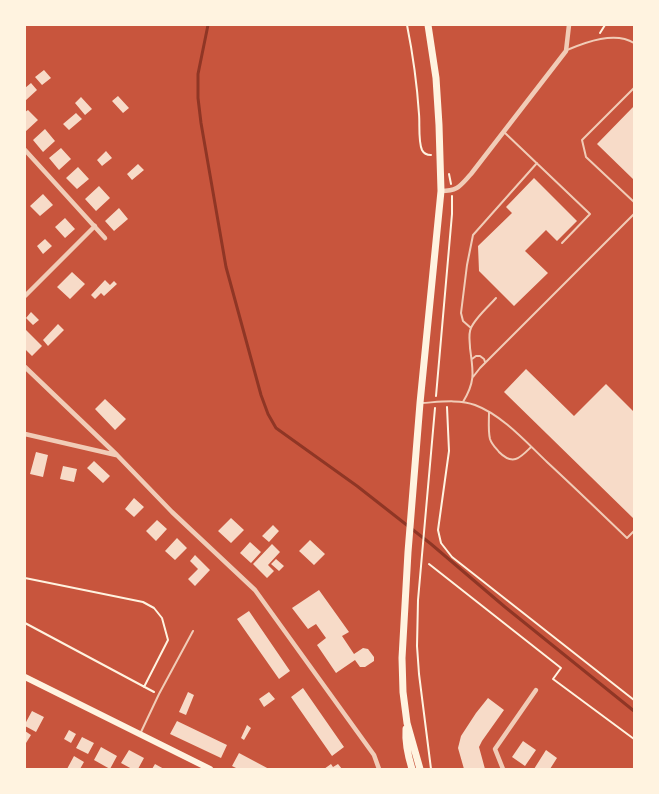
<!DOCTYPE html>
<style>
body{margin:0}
#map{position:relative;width:659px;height:794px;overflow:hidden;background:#c8553d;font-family:Lato,sans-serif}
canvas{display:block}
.frame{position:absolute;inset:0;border:26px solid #fff3e0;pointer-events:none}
</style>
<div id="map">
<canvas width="659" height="794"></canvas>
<div class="frame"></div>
</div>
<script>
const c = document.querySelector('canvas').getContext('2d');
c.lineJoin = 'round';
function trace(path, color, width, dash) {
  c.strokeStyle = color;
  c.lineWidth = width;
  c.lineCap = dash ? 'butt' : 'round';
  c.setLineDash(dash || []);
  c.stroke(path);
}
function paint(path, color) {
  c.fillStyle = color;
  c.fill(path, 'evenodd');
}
const stream = new Path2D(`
 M208,25L198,74V98L201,123L226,267L261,395L268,414L276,428L357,486L431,544L505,607L634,711`);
const building = new Path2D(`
 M44,70L51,78L42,85L35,77Z
 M31,83L37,90L25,101V88Z
 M118,96L129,108L123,113L112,101Z
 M81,97L92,109L85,115L75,103Z
 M634,106V180L597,144Z
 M28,110L38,120L25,132V112Z
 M76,113L82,119L69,130L63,124Z
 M45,129L55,141L43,152L33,140Z
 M61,148L71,159L59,170L49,158Z
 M106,151L112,158L102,166L97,160Z
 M138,164L144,170L132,180L127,174Z
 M78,167L89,179L77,189L66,178Z
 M534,178L577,221L557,241L546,230L525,251L548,273L514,306L479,271L478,246L512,213L506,207Z
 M99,186L110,198L96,211L85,199Z
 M43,194L53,205L40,216L30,206Z
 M119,208L128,219L114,231L105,221Z
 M65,218L75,229L65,238L55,227Z
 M45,239L52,246L43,254L37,246Z
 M72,272L85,284L70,299L57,287Z
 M105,280L110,285L114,281L117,284L104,296L101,293L95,299L91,295Z
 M31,312L39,320L33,325L26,318Z
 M58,324L64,330L48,346L43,340Z
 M25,329L42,346L32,356L25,349Z
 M526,369L574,416L606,384L634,412V519L504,392Z
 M105,399L126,419L115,430L95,409Z
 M36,452L48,455L43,477L30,474Z
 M94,461L110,476L103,483L87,468Z
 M63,466L77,469L74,482L60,479Z
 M134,498L144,507L134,517L125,509Z
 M231,518L244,530L231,543L218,531Z
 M157,520L167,529L156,541L146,531Z
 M273,525L279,531L269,542L262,536Z
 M177,538L187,548L175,560L165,551Z
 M310,540L325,554L314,565L299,551Z
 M250,542L261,552L251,563L240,553Z
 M272,544L280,552L268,565L274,571L267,578L253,564Z
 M195,555L210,570L195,586L188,579L198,569L190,561Z
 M276,559L284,566L279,571L271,564Z
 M319,590L349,632L342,636L354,654L363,648L368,649L374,657V661L365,667H360L355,660L336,673L317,645L326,638L316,624L308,629L292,608Z
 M249,611L290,671L279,679L237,619Z
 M303,688L344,747L332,756L291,697Z
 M188,692L194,695L186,715L179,712Z
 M269,692L275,699L264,707L259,699Z
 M488,698L504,710L482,741L479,747L485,769H464L458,748L461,736L476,713Z
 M32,711L44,717L36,732L25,726V724Z
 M177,721L227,745L221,758L170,734Z
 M247,725L251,728L244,740L241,738Z
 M69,730L76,734L71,743L64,739Z
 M25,731L31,735L26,743L25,742Z
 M82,737L94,743L88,754L76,748Z
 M523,741L536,750L525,766L512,757Z
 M101,747L117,756L110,769L94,760Z
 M129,750L144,758L138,769H132L121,763Z
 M546,750L557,758L550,769H534Z
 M239,753L269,769H238L232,766Z
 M74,756L84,762L80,769H67Z
 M155,764L164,769H152Z
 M331,764L333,767L338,764L342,769H324Z`);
const path = new Path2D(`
 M407,25C413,55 417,84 419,114C420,124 418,141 422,150C424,154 427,155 431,155
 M600,33L605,25
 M449,174L451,184
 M436,396L452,214V196
 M447,407L449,451L438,530L441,543L452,557L634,700
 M429,564L561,668L553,679L634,739
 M25,578L143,602L154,608L162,618L168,640L144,687
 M25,623L154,692
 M431,769L419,674L417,646L418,600L435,408`);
const service = new Path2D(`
 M567,50C586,42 615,31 634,43
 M634,88L582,140L586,157L634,202
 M504,132L590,214L562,243
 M471,328L463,321L461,313L467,265L473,235L537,163
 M472,359L476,356H480L484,359L485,362
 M473,377L480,368L634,214
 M463,402C476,381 473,371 470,348C470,342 468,334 471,328C475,318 489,306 496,298
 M422,403C439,402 459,399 475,405C502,415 526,442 547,462C574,487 600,512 627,538L634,531
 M489,412C489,421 488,431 490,439C492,445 496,448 499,452C513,466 520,458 531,447
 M141,732L159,694L193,631`);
const minor = new Path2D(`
 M25,150L105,238
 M441,191C458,191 460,186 471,174L566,51L569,25
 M25,296L95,226
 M25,367L117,455L172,512L255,590L374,755L379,769
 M25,434L116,455
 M503,769L495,749L536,690`);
const secondary = new Path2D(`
 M25,677L210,769`);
const primary = new Path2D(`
 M406,729C405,743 408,756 412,769
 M420,769L407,723L403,692L402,658L408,552L420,403L441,191L439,125L436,78L428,25`);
trace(stream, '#8f3625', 3);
paint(building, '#f7dbc8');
trace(path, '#fff3e0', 2);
trace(service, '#f1ccb7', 2);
trace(minor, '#f1ccb7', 4.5);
trace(secondary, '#fff3e0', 6);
trace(primary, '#fff3e0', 7);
</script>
